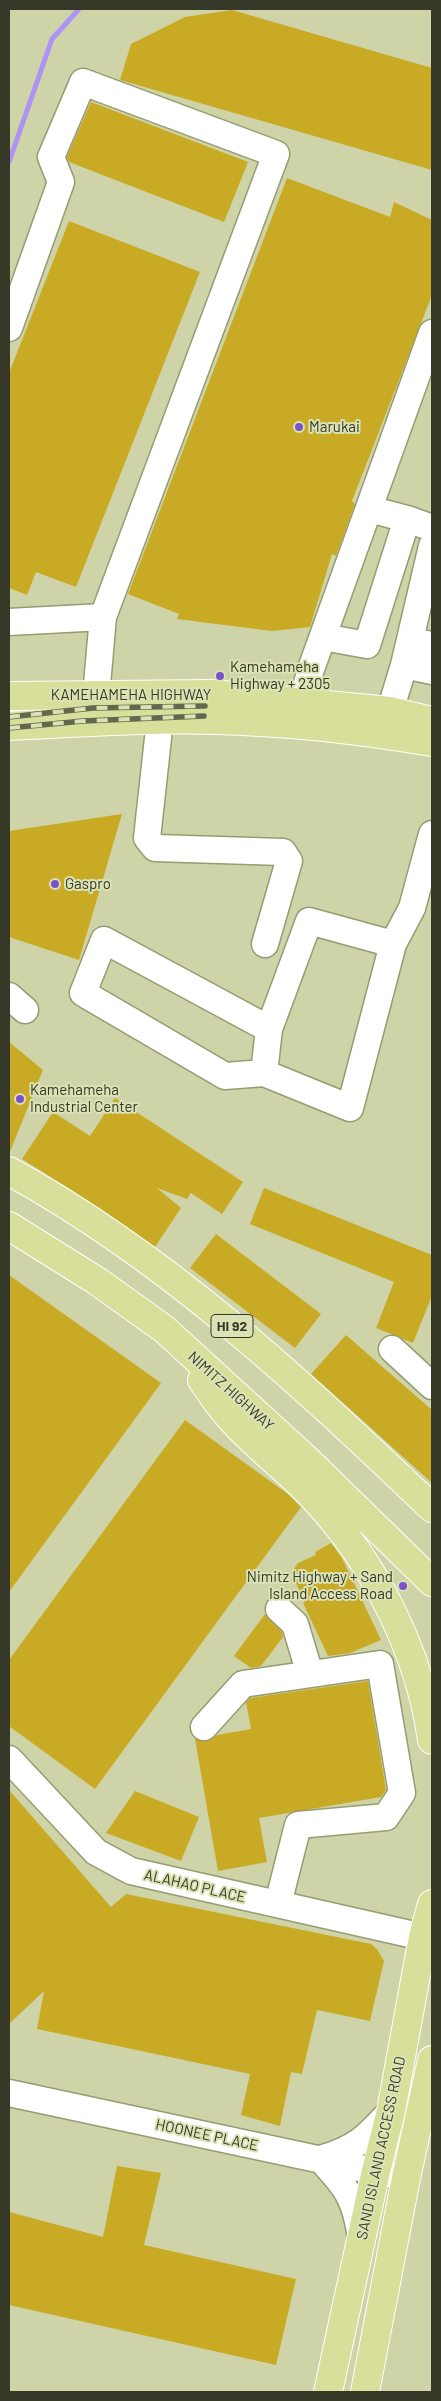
<!DOCTYPE html>
<style>
body{margin:0}
#map{position:relative;width:441px;height:2401px;overflow:hidden;background:#ced4a7;font-family:Barlow,sans-serif}
canvas{display:block}
.frame{position:absolute;inset:0;border:10px solid #363927;pointer-events:none}
</style>
<div id="map">
<canvas width="441" height="2401"></canvas>
<div class="frame"></div>
</div>
<script>
const c = document.querySelector('canvas').getContext('2d');
c.lineJoin = 'round';
function trace(path, color, width, dash) {
  c.strokeStyle = color;
  c.lineWidth = width;
  c.lineCap = dash ? 'butt' : 'round';
  c.setLineDash(dash || []);
  c.stroke(path);
}
function paint(path, color) {
  c.fillStyle = color;
  c.fill(path, 'evenodd');
}
function label(font, color, halo, rows, align = 'center') {
  c.font = font + ' Barlow,sans-serif';
  c.lineWidth = 4;
  c.setLineDash([]);
  c.textBaseline = 'middle';
  c.strokeStyle = halo;
  c.fillStyle = color;
  for (const [text, x, y, turn = 0] of rows) {
    c.save();
    c.translate(x, y);
    c.rotate((+turn || 0) * Math.PI / 180);
    c.textAlign = isNaN(turn) ? turn : align;
    if (halo) c.strokeText(text, 0, 0);
    c.fillText(text, 0, 0);
    c.restore();
  }
}
const stream = new Path2D(`
 M9,162L52,39L79,9`);
const building = new Path2D(`
 M232,10L432,68V170L120,80L131,44L185,17Z
 M91,102L248,162L224,222L69,162L67,157Z
 M287,178L390,217L394,202L432,220V295L352,501L355,504L336,556L332,554L310,627L272,631L177,619L179,614L128,594Z
 M69,221L200,272L76,587L36,572L27,595L9,588V373Z
 M122,814L79,960L9,937V831Z
 M9,1042L43,1070L9,1154Z
 M115,1098L243,1182L222,1214L191,1193L187,1199L157,1188L181,1208L155,1247L76,1193L22,1159L53,1112L90,1136Z
 M264,1188L432,1255V1296L413,1343L376,1328L394,1282L250,1224Z
 M216,1234L321,1314L295,1348L190,1268Z
 M9,1275L161,1383L9,1592Z
 M346,1335L432,1410V1483L311,1374Z
 M185,1420L288,1494L301,1507L95,1789L9,1726V1660Z
 M331,1543L342,1558L381,1640L350,1653L328,1656L303,1603L305,1602L291,1573L298,1563L316,1555L315,1552Z
 M265,1614L282,1632L283,1637L261,1666L251,1668L234,1656Z
 M368,1681L386,1790L381,1797L259,1818L267,1862L218,1871L195,1739L208,1741L217,1735L251,1729L246,1702L250,1698Z
 M9,1790L111,1907L126,1894L371,1944L377,1949L384,1961L370,2021L317,2010L302,2074L291,2072L280,2126L241,2115L250,2074L37,2029L44,1991L9,2024Z
 M135,1791L199,1817L181,1861L106,1833Z
 M117,2166L161,2173L144,2245L296,2279L276,2365L9,2305V2212L103,2237Z`);
const minor = new Path2D(`
 M9,328L61,182L51,157L83,82L276,154L103,617L96,696
 M407,519L432,528
 M9,622L103,617
 M323,637L367,645L407,519L369,509
 M410,641L432,645
 M404,665L432,671
 M302,701L311,669L432,333
 M390,711L404,665L432,546
 M160,720L147,838L155,848L283,852L289,861L265,944
 M9,996L25,1010
 M269,1029L264,1073L225,1076L83,993L104,940L269,1029L309,921L393,944L412,908L432,834
 M264,1073L350,1108L393,944
 M392,1349L432,1386
 M279,1609L295,1624L310,1674
 M204,1727L243,1684L380,1664L402,1793L386,1817L298,1825L278,1904
 M9,1759L96,1852L131,1871L423,1937
 M9,2093L406,2178
 M320,2159C347,2187 356,2200 361,2239
 M320,2159C356,2149 366,2138 391,2111`);
const major = new Path2D(`
 M9,696L212,694L390,711L432,721
 M9,726C78,723 148,718 217,720C290,722 361,730 432,742
 M9,1171C169,1259 301,1383 432,1508
 M9,1226L97,1281L164,1329L305,1458L432,1582
 M202,1380C210,1392 218,1404 227,1414C253,1445 287,1469 314,1498C375,1563 420,1653 432,1740
 M328,2392L376,2171L391,2111L423,1937L432,1904
 M365,2392L406,2178L432,2060`);
const rail = new Path2D(`
 M9,717L93,708L205,706
 M9,728L83,721L204,716`);
const markers = [
 [299,427,5,"#7a53cc"],
 [220,676,5,"#7a53cc"],
 [55,884,5,"#7a53cc"],
 [20,1099,5,"#7a53cc"],
 [403,1586,5,"#7a53cc"]
];
const shields = [
 [232,1326,42]
];
const shieldNames = [
 ["HI 92",232,1326]
];
const poiNames = [
 ["Marukai",309,427],
 ["Kamehameha",230,667],
 ["Highway + 2305",230,684],
 ["Gaspro",65,884],
 ["Kamehameha",30,1090],
 ["Industrial Center",30,1107],
 ["Nimitz Highway + Sand",393,1577,"right"],
 ["Island Access Road",393,1594,"right"]
];
const streetNames = [
 ["KAMEHAMEHA HIGHWAY",131,695],
 ["NIMITZ HIGHWAY",231,1391,42],
 ["ALAHAO PLACE",195,1886,13],
 ["HOONEE PLACE",207,2135,12],
 ["SAND ISLAND ACCESS ROAD",381,2148,-78]
];
trace(stream, '#ae93f7', 5);
paint(building, '#c9aa24');
trace(minor, '#969c71', 29);
trace(major, '#fff', 30);
trace(minor, '#fff', 26);
trace(major, '#d8df9b', 28);
trace(rail, '#63674d', 5.5);
trace(rail, '#dbe2b4', 4, [11]);
for (const [x, y, r, color] of markers) {
  const dot = new Path2D();
  dot.arc(x, y, r, 0, 2 * Math.PI);
  c.fillStyle = color;
  c.fill(dot);
  trace(dot, '#dbe2b4', 2);
}
for (const [x, y, w] of shields) {
  const box = new Path2D();
  box.roundRect(x - w / 2, y - 11.5, w, 23, 4);
  c.fillStyle = '#dbe2b4';
  c.fill(box);
  trace(box, '#363927', 1);
}
label('bold 14px', '#363927', null, shieldNames);
label('15px', '#363927', '#dbe2b4', poiNames, 'left');
label('15px', '#363927', '#dbe2b4', streetNames);
</script>
